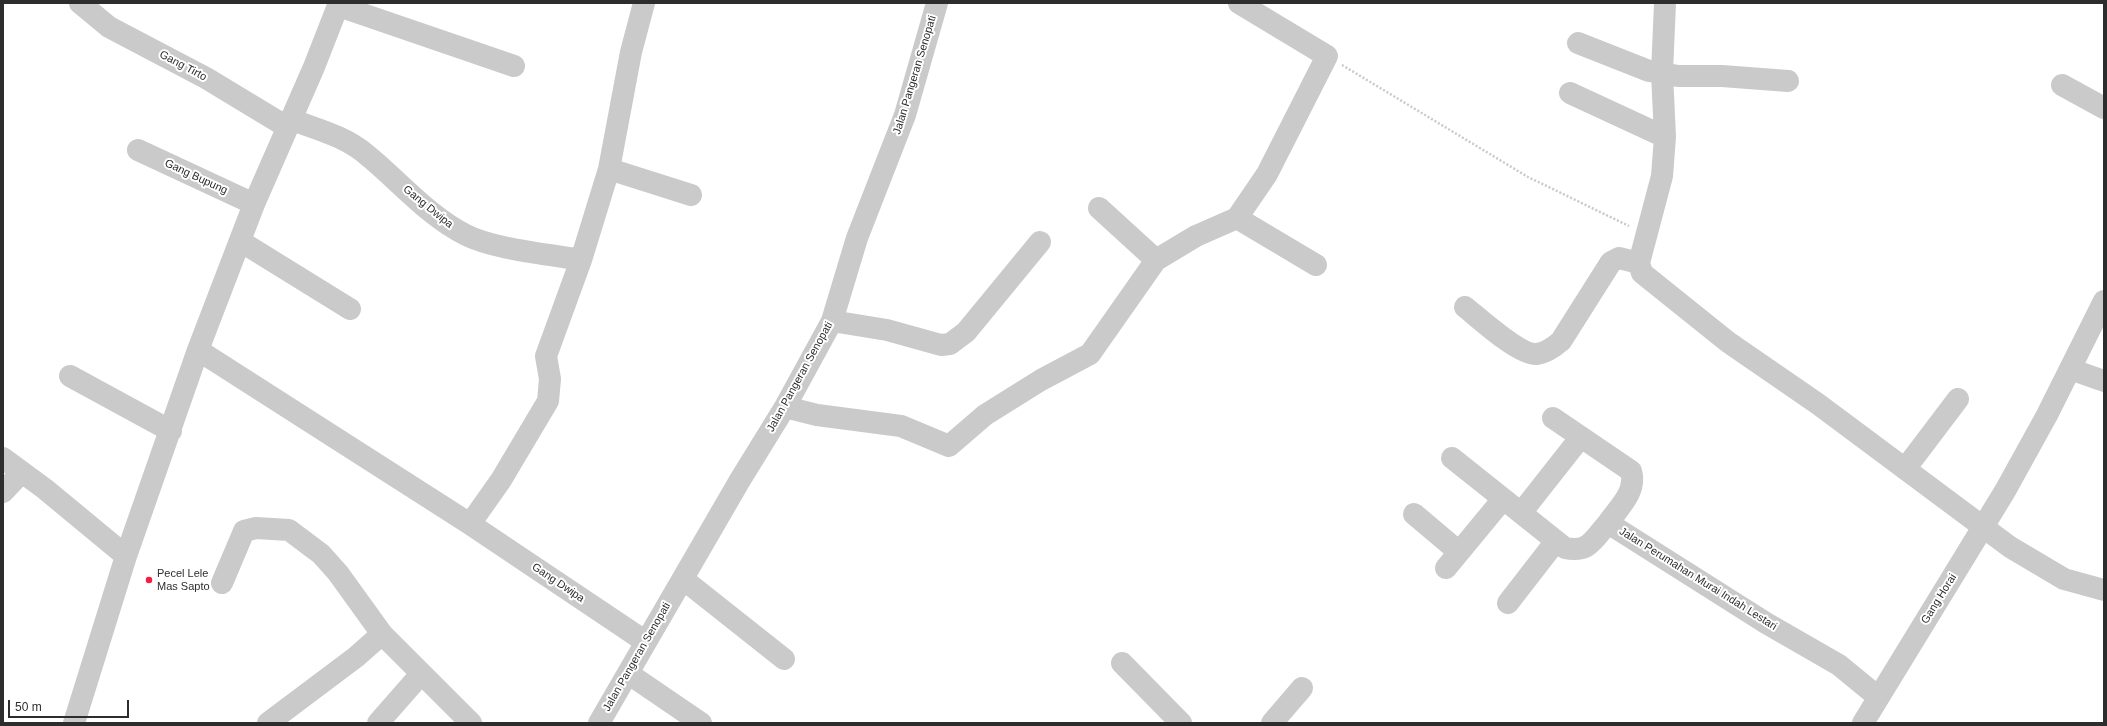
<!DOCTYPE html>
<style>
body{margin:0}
#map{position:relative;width:2107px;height:726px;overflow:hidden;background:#fff;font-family:Arial,sans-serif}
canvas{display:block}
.frame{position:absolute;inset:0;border:4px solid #2d2d2d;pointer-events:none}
.scale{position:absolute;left:8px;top:700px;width:121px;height:18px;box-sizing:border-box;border:2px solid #2d2d2d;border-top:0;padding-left:5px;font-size:12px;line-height:14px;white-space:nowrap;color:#2d2d2d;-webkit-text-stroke:3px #fff;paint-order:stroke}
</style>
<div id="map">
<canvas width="2107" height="726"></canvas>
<div class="frame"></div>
<div class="scale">50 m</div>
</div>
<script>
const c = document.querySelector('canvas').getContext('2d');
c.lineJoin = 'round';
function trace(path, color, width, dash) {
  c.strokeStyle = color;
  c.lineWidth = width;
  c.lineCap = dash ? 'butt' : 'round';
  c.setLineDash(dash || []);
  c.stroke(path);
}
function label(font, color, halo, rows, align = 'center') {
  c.font = font + ' Arial,sans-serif';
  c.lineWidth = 4;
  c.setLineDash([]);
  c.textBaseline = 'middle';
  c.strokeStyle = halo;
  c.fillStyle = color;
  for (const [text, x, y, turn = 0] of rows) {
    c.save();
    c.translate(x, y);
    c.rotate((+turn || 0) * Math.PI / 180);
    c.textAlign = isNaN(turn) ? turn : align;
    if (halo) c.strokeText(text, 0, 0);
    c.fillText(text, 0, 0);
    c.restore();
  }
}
const path = new Path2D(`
 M1342,65L1528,177L1629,226`);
const minor = new Path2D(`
 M80,3L109,27L206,78L287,127
 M1665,3L1662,73L1678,76H1722L1788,81
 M339,6L514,66
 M1578,43L1649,71L1662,73L1665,137L1662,176L1639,263L1642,273L1728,342L1818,404L2010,547L2064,579L2104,590
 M2062,85L2104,108
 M1570,93L1665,137
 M290,119C316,129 345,136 367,155C399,181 428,216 466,235C493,249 549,254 581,260
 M138,150L254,204
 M609,169L691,195
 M1237,218L1267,174L1327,56L1239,3
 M240,241L350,309
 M1156,260L1196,236L1237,218L1316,265
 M1465,307C1480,319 1520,356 1537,354C1546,353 1554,347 1561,341L1611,262L1619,258L1639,263
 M832,321L887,330L941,345L950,344L966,332L1040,242
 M198,350L470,524L646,642
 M2070,369L2104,381
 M70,376L171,431
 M785,407L817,415L901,426L949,446L985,415L1041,380L1090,354L1156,260L1099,208
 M1553,418L1631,471C1637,492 1619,507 1608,523
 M3,458L45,489L126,556
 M1452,458L1565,548C1589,553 1593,540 1608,523L1766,623L1839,665L1878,697
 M1905,469L1958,399
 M3,492L21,473
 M1521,513L1580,438
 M1414,514L1459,552
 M470,524L501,480L548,401L550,379L546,356L581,260L609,169L631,52L644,3
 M1446,568L1503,499
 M683,579L784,659
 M222,583L244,531L256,528L289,530L321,554L338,573L382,634L471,723
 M1508,603L1556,541
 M1122,663L1181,723
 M629,674L701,723
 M74,723L126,556L198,350L254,204L314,67L339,3
 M268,723L356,657L382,634
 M378,723L421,674
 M599,723L740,480L785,407L832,321L857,238L905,115L937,3
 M1272,723L1302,688
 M1863,723L2005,491L2047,415L2104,301`);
const markers = [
 [149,580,4,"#f51d44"]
];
const streetNames = [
 ["Gang Tirto",183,66,28],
 ["Jalan Pangeran Senopati",915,75,-73],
 ["Gang Bupung",196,177,25],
 ["Gang Dwipa",428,207,39],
 ["Jalan Pangeran Senopati",800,377,-61],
 ["Jalan Perumahan Murai Indah Lestari",1698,579,32],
 ["Gang Dwipa",558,583,34],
 ["Gang Horai",1939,599,-58],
 ["Jalan Pangeran Senopati",637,657,-60]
];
const poiNames = [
 ["Pecel Lele",157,574],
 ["Mas Sapto",157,587]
];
trace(path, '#cacaca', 2.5, [2, 2]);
trace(minor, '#cacaca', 22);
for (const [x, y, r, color] of markers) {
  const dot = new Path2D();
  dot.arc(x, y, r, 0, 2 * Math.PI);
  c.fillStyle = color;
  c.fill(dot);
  trace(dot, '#fff', 1.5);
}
label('11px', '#2d2d2d', '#fff', streetNames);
label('11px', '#2d2d2d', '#fff', poiNames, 'left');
</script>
